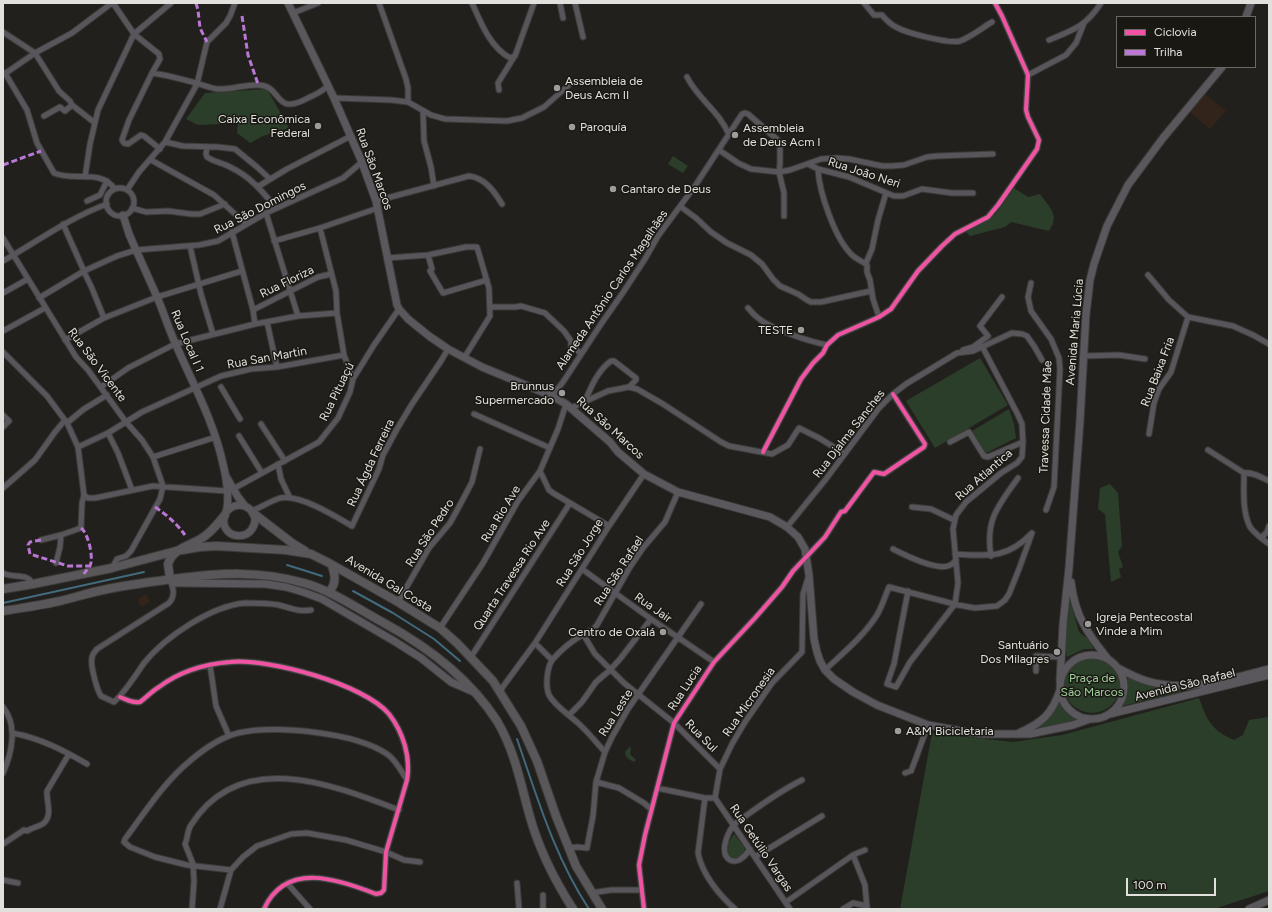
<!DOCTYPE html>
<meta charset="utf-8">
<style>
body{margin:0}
#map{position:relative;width:1272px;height:912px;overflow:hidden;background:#22201d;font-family:Figtree,sans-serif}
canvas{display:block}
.frame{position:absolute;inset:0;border:4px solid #e2e0dd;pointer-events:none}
.legend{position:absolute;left:1116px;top:16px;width:140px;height:52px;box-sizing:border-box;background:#1a1813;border:1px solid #6a6864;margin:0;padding:5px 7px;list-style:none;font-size:12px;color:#e2e0dd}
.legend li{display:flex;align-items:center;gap:8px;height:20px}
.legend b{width:20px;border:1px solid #6a6864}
.scale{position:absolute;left:1126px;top:878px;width:90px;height:18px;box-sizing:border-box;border:2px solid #e2e0dd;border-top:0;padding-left:5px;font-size:12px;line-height:14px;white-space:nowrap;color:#e2e0dd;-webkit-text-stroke:3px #1a1813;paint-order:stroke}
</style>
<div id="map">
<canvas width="1272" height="912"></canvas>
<div class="frame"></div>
<ul class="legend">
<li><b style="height:5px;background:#f153a3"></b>Ciclovia</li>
<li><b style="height:5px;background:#ba77d6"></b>Trilha</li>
</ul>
<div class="scale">100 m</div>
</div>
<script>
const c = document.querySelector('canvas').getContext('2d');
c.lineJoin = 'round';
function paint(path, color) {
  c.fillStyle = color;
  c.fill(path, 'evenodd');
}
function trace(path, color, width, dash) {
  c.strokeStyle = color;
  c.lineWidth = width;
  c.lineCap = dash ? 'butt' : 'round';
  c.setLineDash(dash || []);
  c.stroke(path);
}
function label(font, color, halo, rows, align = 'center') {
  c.font = font + ' Figtree,sans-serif';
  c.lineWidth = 3;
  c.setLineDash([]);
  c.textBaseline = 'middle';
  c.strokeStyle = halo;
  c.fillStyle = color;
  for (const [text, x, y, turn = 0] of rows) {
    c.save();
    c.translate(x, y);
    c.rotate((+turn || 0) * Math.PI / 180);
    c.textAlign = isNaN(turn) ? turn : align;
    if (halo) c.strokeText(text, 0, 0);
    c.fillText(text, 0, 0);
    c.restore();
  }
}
const commercial = new Path2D(`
 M1204,93L1226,111L1210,129L1189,112Z
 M146,594L150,602L141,607L137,600Z`);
const green = new Path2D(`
 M267,89L289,128L263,136L250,143L237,133L238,123L198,125L186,119L205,93Z
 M673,156L688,166L683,173L668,164Z
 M1014,188L1028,197L1040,194C1050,208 1060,215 1049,231L1011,222L1005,227L970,236L966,232L995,215Z
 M980,358L1008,405L935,448L906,401Z
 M1009,409L1014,424L1016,438L986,453L972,431Z
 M1110,484L1118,493L1122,546L1118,552L1123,567L1119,569L1121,577L1111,582L1105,514L1098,509L1100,488Z
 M1070,600L1079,632L1088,639L1094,649H1084L1067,657L1065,646Z
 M1064 685a28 28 0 1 1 56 0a28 28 0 1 1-56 0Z
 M1128,677C1145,684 1161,690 1179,690L1181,692L1122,706L1127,695Z
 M1199,698C1207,720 1211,730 1234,740L1243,735L1249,720L1269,717V891L1214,909H900L932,733L1013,742L1062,735Z
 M1060,700L1069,712L1082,720L1044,728L1034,729Z
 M630,746L631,750L630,754L636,760L634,762C629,759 626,759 625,752Z
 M734,834L745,848C742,868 715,859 734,834Z`);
const stream = new Path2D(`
 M287,565L322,576
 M353,591L393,613L434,639L460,661
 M3,603L144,572
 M517,739C537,797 555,858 589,909`);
const street = new Path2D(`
 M113,3L134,34L159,54L160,59L152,73C167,75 181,79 196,83C203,85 210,88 217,89C231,90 245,84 259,85C283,86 273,117 308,98C316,94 323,92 328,85
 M379,3L406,79L408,88V102
 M472,3C481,23 490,47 510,58L515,56L534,3
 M560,3L563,18
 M575,3L583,37
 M864,3L874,15H882C886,20 890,24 896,27C906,33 949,44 960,41C971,37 982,28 992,22
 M293,13L318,3
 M3,32L35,53L59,91L70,101L72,105L95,123
 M1049,40C1074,30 1086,26 1101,3
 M5,73L27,110L37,143L54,173C75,182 99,168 115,189
 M152,73L129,120L122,140L124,143L128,144L141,135L144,136L160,149
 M3,75L35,53L72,33L112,3
 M1028,75L1066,55L1076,43L1084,23
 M687,77C698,99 720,112 729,135
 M499,90L498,83L514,57
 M334,98L391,100L408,102L431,115L445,119L507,121L522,118L544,107L570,84
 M423,111L424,141L431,167L434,186
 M44,116L60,107L65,111L72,105
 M165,142L183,146L218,147L235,149L257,167L270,179
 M207,147L206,154L207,157C214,162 223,163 230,167C251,177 262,191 276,208
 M719,150L738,163L751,169L779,172L790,170L821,159L837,158L849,159L882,166H892L904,165L927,157L937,156L993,154
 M151,160L214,195L246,224
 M808,164L818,169C819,192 835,239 852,255C856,259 862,261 867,265V272L870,280L873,299L879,317
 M818,169L849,177L894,196H903L922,189L952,193H973
 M85,177L90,144L98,110L134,34L171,3
 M259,186L287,169L351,136
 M106 202a14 14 0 1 1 28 0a14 14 0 1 1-28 0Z
 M127,190L139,172L165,142L197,84L207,42L226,23L230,16L235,3
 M87,201L100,195L107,181
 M376,201L469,176C485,178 494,191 502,204
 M681,207L696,218L711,232L727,243L751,255L762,264L773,279L780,286L798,294L807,300L811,302H821L871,291
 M132,208L146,212L168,211L191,214H200L225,204
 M266,213L298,316
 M63,224L84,271
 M320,228L336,291L337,313L344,355L353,379
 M232,232L253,310L255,324
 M3,238L76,357L88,370L126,422L142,440L153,457L163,486L160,499L131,551L126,556L117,559L112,568
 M274,241L320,228L378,208
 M190,246L201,294L213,334
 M428,255L432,269L430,271L443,293L487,280
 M387,258L428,255L466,247H477L489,288L490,316L464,358
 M3,261C38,241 69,218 107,204
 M866,263L872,249L878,220L886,193
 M84,272L91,286L104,318
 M1148,275L1169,300L1188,317L1233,326L1253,335L1269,344
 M1031,283L1028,297L1031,311L1051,339L1059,358L1060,369L1054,487L1046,510
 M3,293L28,279
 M39,298L84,271L117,256L136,250L199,245L218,241L266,213L343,178L362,162
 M490,307H515L521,306L545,313L564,331L571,341V347L581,353
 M748,308C752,313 756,317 762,321C778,331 808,341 827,345
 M253,310L318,277L331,274
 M267,322L277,367
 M3,331L45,308
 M65,340L104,318L157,297L242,271
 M963,350L973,347L988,336L980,326L1002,297
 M3,352L47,396L67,423L73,436L78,447L84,495L82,503L81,528L61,535L41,540
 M1083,356L1119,355L1145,359
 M101,387L128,368L175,344L255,324L298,316L337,313
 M221,387L240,419
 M552,396L563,382L601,324L622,294L645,259L658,236L695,186L742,114L745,113L748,114L780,142V164L779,172L784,193V216
 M585,401C591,387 598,370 611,361H614L636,378V380L629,387
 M571,408L608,391L629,387L637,389L663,404L721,442L729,446L772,454L788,445L799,428L819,438L845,454
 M474,414L550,448
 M3,415L9,421L3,427
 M67,423L84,409L107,395
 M261,424L285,461
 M108,433L118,453L132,490
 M1149,434L1154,403L1159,389L1171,372L1188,317
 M239,436L262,473
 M950,442L969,432L984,456L988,457L1023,442
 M78,447L108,433L142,412L221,376L251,369L277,367L344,355
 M1208,450L1244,473C1244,490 1242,511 1250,527C1255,534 1262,539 1269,544
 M763,452L801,379L813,363L823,353L827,345L838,335L879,317L891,309L918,271L942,246L955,234L988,217L998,205L1037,149L1039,140L1028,117L1026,110L1028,75L1002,16L995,3
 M153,457L216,437
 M278,464L281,479L290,498
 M540,471L549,490L553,493L609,526
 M1244,473C1253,472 1261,477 1269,481
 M3,488L35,460L55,432L65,420
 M233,489L319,442L338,418L350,392L353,379L374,345L399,309
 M84,495L88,498H95L153,486L227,491
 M912,507L931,509L954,520
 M252,511C261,507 271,501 280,498C300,494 335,516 352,526L379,469L383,455L397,429L412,404L441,361L448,349
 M787,527L826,479L879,408L893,394L906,384L957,353L973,351L1012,333L1022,334L1027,336L1034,346L1042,360
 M1261,538L1267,532L1269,526
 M893,549C905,555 934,570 948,566C951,565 954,563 956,560
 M991,556C985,520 998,506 1018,478
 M56,563L60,547L61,535
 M582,569L651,619L714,662
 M3,573C14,579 27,572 33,584
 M170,579C173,588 176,595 169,603L97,649C95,652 92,654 92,658C90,665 97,690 101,696L114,702C126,691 135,676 144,663C165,637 211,606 245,603C256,603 268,603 279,605C290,608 299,612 311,610
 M908,591L894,664L887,684L896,687L910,662L955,604L958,583L953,529L956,515L966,502L1001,473L1017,463L1022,457L1023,442L1022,424L1018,415L982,346
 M398,602L429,548L450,523L461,503L472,482L480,449
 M440,628L483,563L518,501L540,471L558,429L566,404
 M583,634L595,654L624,683L674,723L720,769
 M535,643L552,660
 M471,657L570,503
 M210,665L216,706L229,736
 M825,670C843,653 863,637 877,615C882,607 885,596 889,587L958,605L975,608L997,606L1005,600L1009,594L1019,569L1032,533C1007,559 989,556 955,554
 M1036,671V656L1057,657L1061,651
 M501,693L502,688L535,643L609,526L644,474
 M120,697C127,700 132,703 140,702C147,697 152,691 159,687C179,672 205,664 230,662C268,658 364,684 389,714C403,732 411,757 407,780L386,852L384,890L381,893L376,894C338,879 286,861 264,909
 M3,707C18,725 12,753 3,773
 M569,715L582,702L596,682L610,670L620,659L651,619
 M12,733C40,738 63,750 87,764
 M605,752C596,742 588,732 578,723C568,714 555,706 549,695C545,686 547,666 553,659C561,650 572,641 582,635C588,632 592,631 597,625L630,567L643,548L665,522L678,492
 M905,773L911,771L916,758L928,725
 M596,782L619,788L644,803L651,809
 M657,788L705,798H715
 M705,798L698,853C702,874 719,895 735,909
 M715,798L720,769L732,744L745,722L772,683L802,652L803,594L808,578
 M715,798L790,909
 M3,844L24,830L27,831C31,828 41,826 44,823C53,815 46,801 47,791L69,754
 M569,848L577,847L587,848L593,816L596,782L605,752L612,737L628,709L701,604
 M750,849C748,852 745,856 742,858C739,861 734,862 730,860C719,854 727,834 733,826C736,822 743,818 747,815C765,802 782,790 802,780
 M853,855L865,885L867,909
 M755,857L822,816
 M231,870L187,865L155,857L130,847L124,842L125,839C145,812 165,781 191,760C204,749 222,737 238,733C276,725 354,732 387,754C396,760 401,771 407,780
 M3,880L18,883
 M287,883L310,909
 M517,883L519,909
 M591,893L611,890H641
 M543,895V909
 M786,902L853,855L865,850
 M192,909L194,881L193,864L185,844C188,838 187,831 191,825C240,748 331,784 399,810
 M220,909L231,870L243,857L257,846L291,834L307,833L346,840L386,852L404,860L420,862
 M644,909L639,865L645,835L674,723L714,662L755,618L782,587L793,571L825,537L841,512L845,511L874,472L884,474L924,447L925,444L893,394
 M843,909L853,903L867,906`);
const secondary = new Path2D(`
 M288,3L334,98L361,160L376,201L397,305L399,309L408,319L429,336L448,349L482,367L552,396L566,404L610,442L618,452L644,474L678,492L770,517L787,527L798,537L805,549L809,575L814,639L817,652L820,661L825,670L834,679L853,692L877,705L928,725L967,732L983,734H1030L1073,725L1090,719
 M1246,17L1251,3
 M123,215L129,234C138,255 148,276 157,297C164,313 169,330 176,345C193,384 214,422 223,464C226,475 230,500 226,512C224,518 222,523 226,529C232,538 246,538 252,529C263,513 241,496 227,511
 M227,478L238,497L245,506
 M170,579L176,583H183L266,584L286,587L303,592L322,599L394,641L421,658L451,682L474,692
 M1071,582C1075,616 1087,633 1108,659
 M1060 687a32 32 0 1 1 64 0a32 32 0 1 1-64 0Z
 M1118,668C1127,673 1137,678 1147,681C1188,693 1229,679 1269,669
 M1060,681L1063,625L1069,568L1080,421L1086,314L1090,280L1094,264L1107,226L1128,185L1163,138L1222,67
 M1110,714L1269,675
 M1019,733C1042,723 1052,714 1060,690
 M1249,909L1269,900`);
const primary = new Path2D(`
 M253,513L292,543L305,551
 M170,579L168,564C173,548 190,546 202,538C212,532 218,523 225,515
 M3,589L33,584L112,568L176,551L200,547L216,546L286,550L311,554L329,563L398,602L440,628L457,643L493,681L521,726L537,761L556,816L576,866L602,909
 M329,592C337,583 335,575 332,565
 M3,611C20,608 38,606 55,602C71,599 87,593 103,590C126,585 150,582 173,579C219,573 259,570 304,583C333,591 358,609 384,623C428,647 470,679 497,721C515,751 521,785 530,817C539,849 555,881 573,909`);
const quiet = new Path2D(`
 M196,3L198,10L200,28L207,42
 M242,16L248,55L258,84
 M3,165L41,151
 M155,507C167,515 176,523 185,535
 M81,528C88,533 94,557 90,566C89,568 85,571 84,574
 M41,540L30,542L28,545L30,554L68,566H90`);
const cycleway = new Path2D(`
 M763,452L801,379L813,363L823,353L827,345L838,335L879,317L891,309L918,271L942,246L955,234L988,217L998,205L1037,149L1039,140L1028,117L1026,110L1028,75L1002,16L995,3
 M120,697C127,700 132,703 140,702C147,697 152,691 159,687C179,672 205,664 230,662C268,658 364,684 389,714C403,732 411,757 407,780L386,852L384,890L381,893L376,894C338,879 286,861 264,909
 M644,909L639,865L645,835L674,723L714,662L755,618L782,587L793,571L825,537L841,512L845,511L874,472L884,474L924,447L925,444L893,394`);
const markers = [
 [557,88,4,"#9f9d9a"],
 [318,126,4,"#9f9d9a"],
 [572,127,4,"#9f9d9a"],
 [735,135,4,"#9f9d9a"],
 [613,189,4,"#9f9d9a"],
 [801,330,4,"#9f9d9a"],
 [562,393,4,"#9f9d9a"],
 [1088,624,4,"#9f9d9a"],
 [663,632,4,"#9f9d9a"],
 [1057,652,4,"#9f9d9a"],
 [898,731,4,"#9f9d9a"]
];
const poiNames = [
 ["Assembleia de",565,81],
 ["Deus Acm II",565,95],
 ["Caixa Econômica",310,119,"right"],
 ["Federal",310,133,"right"],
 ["Paroquía",580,127],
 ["Assembleia",743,128],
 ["de Deus Acm I",743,142],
 ["Cantaro de Deus",621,189],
 ["TESTE",793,330,"right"],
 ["Brunnus",554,386,"right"],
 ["Supermercado",554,400,"right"],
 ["Igreja Pentecostal",1096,617],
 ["Vinde a Mim",1096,631],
 ["Centro de Oxalá",655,632,"right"],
 ["Santuário",1049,645,"right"],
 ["Dos Milagres",1049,659,"right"],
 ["A&M Bicicletaria",906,731]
];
const streetNames = [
 ["Rua São Marcos",374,169,70],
 ["Rua João Neri",864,173,18],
 ["Rua São Domingos",260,208,-27],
 ["Rua Floriza",287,282,-26],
 ["Alameda Antônio Carlos Magalhães",612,290,-56],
 ["Avenida Maria Lúcia",1075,332,-85],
 ["Rua Local I 1",187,341,67],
 ["Rua San Martin",267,358,-10],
 ["Rua São Vicente",97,365,53],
 ["Rua Baixa Fria",1158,372,-69],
 ["Rua Pituaçú",337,392,-64],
 ["Travessa Cidade Mãe",1046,417,-88],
 ["Rua São Marcos",610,428,42],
 ["Rua Djalma Sanches",849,434,-52],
 ["Rua Ágda Ferreira",371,463,-65],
 ["Rua Atlantica",984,475,-41],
 ["Rua Rio Ave",501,514,-59],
 ["Rua São Pedro",430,533,-57],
 ["Rua São Jorge",580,553,-58],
 ["Rua São Rafael",619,571,-57],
 ["Quarta Travessa Rio Ave",512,575,-57],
 ["Avenida Gal Costa",389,584,31],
 ["Rua Jair",653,608,35],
 ["Avenida São Rafael",1185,685,-14],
 ["Rua Lucia",685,688,-57],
 ["Rua Micronesia",749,702,-55],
 ["Rua Leste",616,713,-58],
 ["Rua Sul",701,736,45],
 ["Rua Getúlio Vargas",761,848,56]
];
const parkNames = [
 ["Praça de",1092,678],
 ["São Marcos",1092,692]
];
paint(commercial, '#32241a');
paint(green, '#2b3e29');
trace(stream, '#416a7d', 2);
trace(street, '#3c3b39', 7);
trace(secondary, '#3c3b39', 9);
trace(primary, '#3c3b39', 10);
trace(street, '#58565a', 5);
trace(secondary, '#5a585d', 7);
trace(primary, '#59575a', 8);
trace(quiet, '#ba77d6', 3, [6, 3]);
trace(cycleway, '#f153a3', 4);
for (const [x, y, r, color] of markers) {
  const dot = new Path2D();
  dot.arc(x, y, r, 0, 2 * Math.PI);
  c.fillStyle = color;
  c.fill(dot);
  trace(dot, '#1a1813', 1.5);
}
label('12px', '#e2e0dd', '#1a1813', poiNames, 'left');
label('12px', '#e2e0dd', '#1a1813', streetNames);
label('12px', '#a1d29c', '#1a1813', parkNames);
</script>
